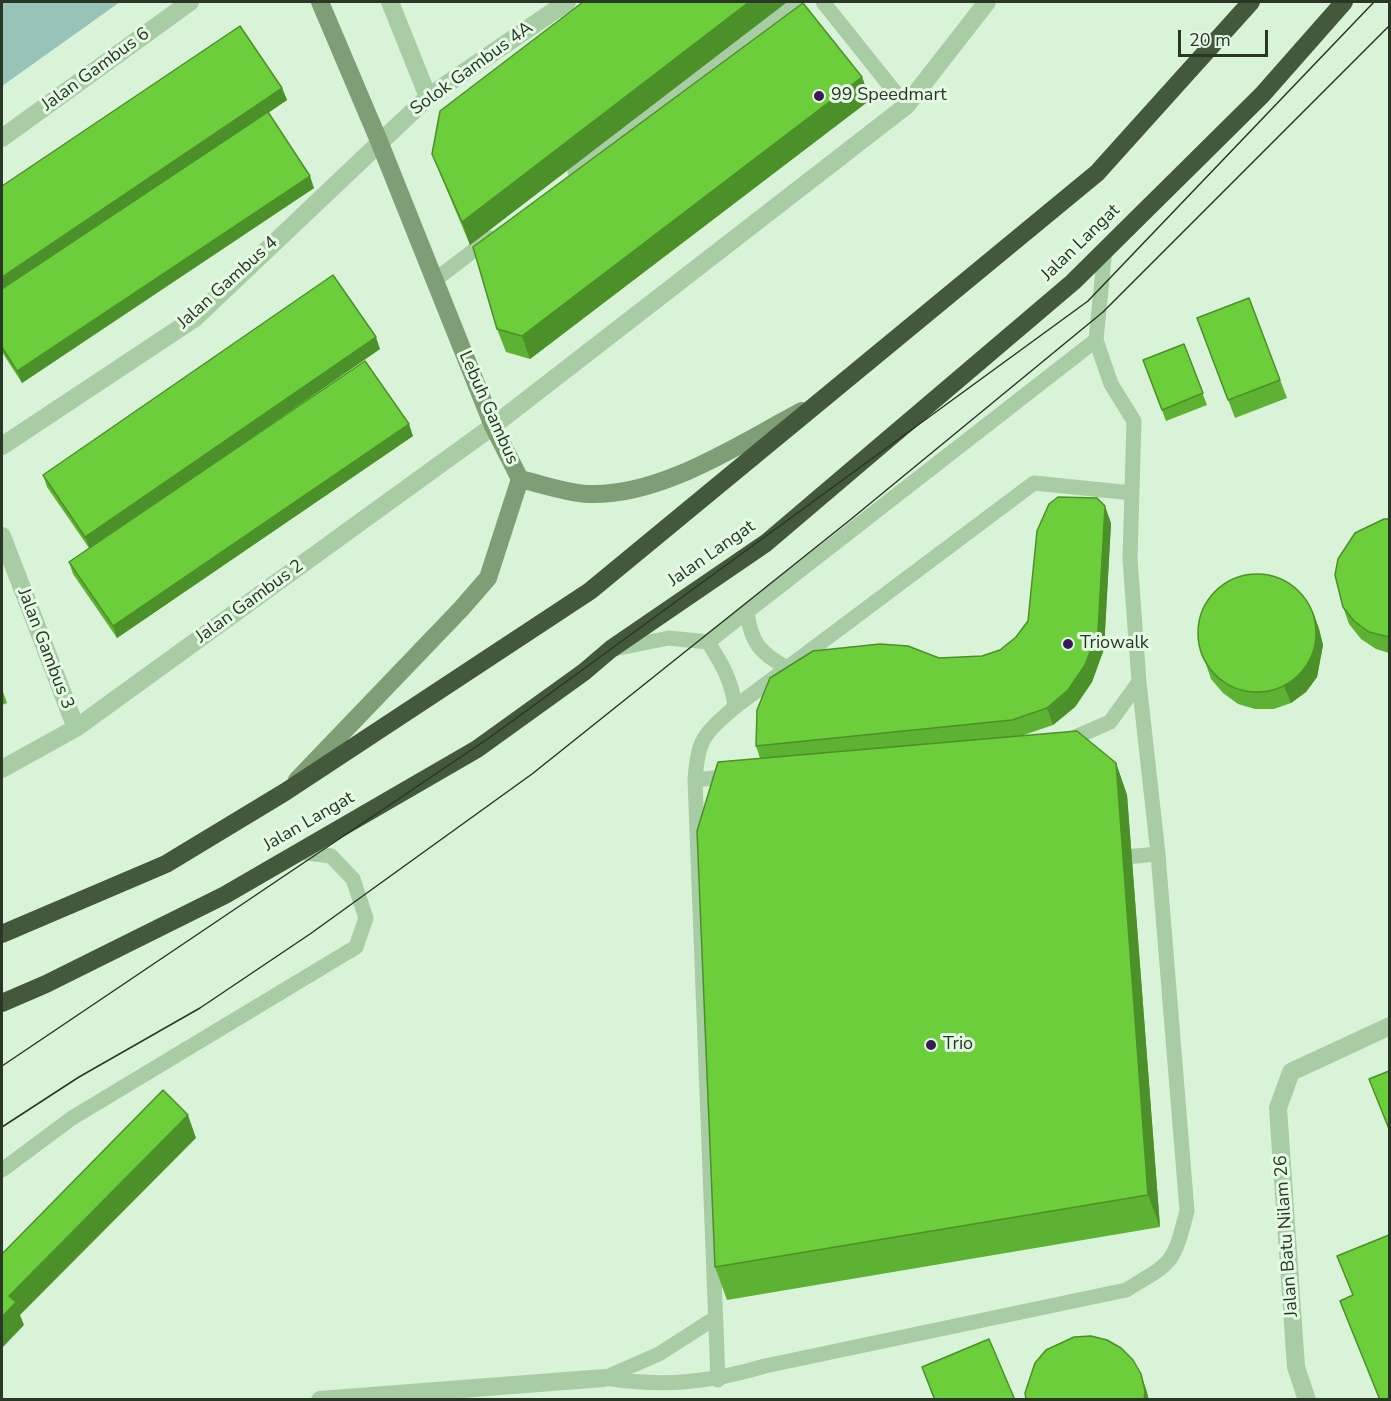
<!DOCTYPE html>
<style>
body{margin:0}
#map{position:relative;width:1391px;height:1401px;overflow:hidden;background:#d9f3d8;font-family:"Nunito Sans",sans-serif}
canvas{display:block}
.frame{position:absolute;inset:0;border:3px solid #2a3626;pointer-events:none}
.scale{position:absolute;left:1178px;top:30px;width:90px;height:27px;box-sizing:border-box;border:3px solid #2a3626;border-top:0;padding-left:8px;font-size:18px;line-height:21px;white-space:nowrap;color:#2a3626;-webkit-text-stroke:4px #e5fae5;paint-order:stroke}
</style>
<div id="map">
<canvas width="1391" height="1401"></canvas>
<div class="frame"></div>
<div class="scale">20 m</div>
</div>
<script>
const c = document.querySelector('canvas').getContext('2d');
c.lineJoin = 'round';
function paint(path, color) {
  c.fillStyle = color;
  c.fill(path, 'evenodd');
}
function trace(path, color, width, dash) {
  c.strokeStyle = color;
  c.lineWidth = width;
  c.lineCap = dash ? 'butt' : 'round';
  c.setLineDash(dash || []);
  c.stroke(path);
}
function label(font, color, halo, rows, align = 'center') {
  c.font = font + ' "Nunito Sans",sans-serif';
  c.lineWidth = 6;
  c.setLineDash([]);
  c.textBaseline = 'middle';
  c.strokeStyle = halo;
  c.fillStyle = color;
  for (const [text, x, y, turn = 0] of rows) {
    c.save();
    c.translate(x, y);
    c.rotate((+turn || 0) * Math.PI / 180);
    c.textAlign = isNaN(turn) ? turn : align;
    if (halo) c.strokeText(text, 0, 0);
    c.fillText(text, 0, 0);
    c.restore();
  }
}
const green = new Path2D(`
 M2,2H120L2,86Z`);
const lane = new Path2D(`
 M823,2L906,106
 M575,172L797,2
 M435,280L490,238
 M747,612C751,643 760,653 787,668
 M708,642L1096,340
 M614,649L669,638L708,642C722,664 732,681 735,707C704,734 698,738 695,780L718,1380
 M735,707L1034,483L1132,493
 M1064,742L1110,722L1139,682
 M695,780L733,776
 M1114,858L1158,854
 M2,1170L72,1118L356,947L366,918L353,879L331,856L299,852
 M604,1378C664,1387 708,1383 765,1366L1126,1290C1173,1262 1173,1265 1187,1211L1158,854L1139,682L1130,559L1134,421L1111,384L1096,340L1105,249
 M604,1378L659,1354L715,1318`);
const street = new Path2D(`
 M390,2L428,97
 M2,138L190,2
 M2,446L195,318L428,97L567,2
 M2,536L76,728
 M2,769L76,728L493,426L906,106L987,2
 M320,1400L604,1378
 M1307,1400L1296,1367L1278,1108L1291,1072L1390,1026`);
const secondary = new Path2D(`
 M520,479C542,484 566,493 588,494C661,497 739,444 802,411
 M297,780L461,609L488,578L520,479L493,426L379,141L320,2`);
const highway = new Path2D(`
 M2,934L166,864L285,792L590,591L1097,173L1251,2
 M2,1003L46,984L225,895L477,749L584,672L611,649L766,543L1073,282L1262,95L1344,2`);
const tram = new Path2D(`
 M2,1066L489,738L1088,301L1374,2
 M2,1127L79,1077L200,1008L310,934L532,774L850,520L1103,312L1390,25`);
const wall = new Path2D(`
 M583,2H787L470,245L441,176L432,154Z
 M862,77L870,100L530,359L506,352L497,329Z
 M282,88L287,100L268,113L314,188L22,383L2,352V186Z
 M1249,298L1287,398L1235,418L1197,318Z
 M1184,344L1207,405L1166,421L1143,360Z
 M380,349L251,438L413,436L117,638L73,574L69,562L89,548L47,487L43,475Z
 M1389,519V653L1376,649L1361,639L1349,624L1343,607Z
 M1111,523L1104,649L1092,682L1075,707L1053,725L1024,735L1116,763L1127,795L1160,1227L727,1300L715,1267L760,758L756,746L939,658L982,656L1000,650L1016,637Z
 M1313,612L1319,629L1323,645L1317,677L1306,692L1291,703L1274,709H1255L1238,704L1223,693L1211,679L1205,661Z
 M2,689L7,703L2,705Z
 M922,1367L1015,1400H934Z`);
const shadedWall = new Path2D(`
 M749,2H787L470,245L462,222Z
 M862,77L870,100L530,359L522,336Z
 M282,88L287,100L2,292V277Z
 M310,176L314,188L22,383L17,371Z
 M376,337L380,349L90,549L85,537Z
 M409,424L413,436L117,638L113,626Z
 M1105,506L1111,523L1104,649L1092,682L1075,707L1053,725L1047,708Z
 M1313,612L1319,629L1323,645L1317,677L1306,692L1291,703L1284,686Z
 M1116,763L1127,795L1160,1227L1148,1195Z
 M188,1115L196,1138L20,1315L24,1325L2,1348V1317L9,1296Z
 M1141,1374L1147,1392L1149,1400H1144Z`);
const building = new Path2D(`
 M583,2H749L462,222L432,154L440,111Z
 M803,3L862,77L522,336L497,329L473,247Z
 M240,26L282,88L2,277V186Z
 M268,112L310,176L17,371L2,347V289Z
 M333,275L376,337L85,537L43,475Z
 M1249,298L1280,380L1228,400L1197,318Z
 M1184,344L1203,393L1162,410L1143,360Z
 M365,361L409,424L113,626L69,562Z
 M1058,497L1097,498L1105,506L1098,631L1085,665L1068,690L1047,708L1012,720L756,746L757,710L770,678L813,651L880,644L908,646L939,658L982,656L1000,650L1016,637L1028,621L1037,531L1049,504Z
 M1384,519H1389V637L1369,632L1354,621L1343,607L1335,575L1338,559L1355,533Z
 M1198 633a59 59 0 1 1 118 0a59 59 0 1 1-118 0Z
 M1077,731L1116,763L1148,1195L715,1267L697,831L718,762Z
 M1389,1071V1129L1369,1079Z
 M163,1090L188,1115L9,1296L16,1302L2,1317V1254Z
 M1389,1235V1400H1380L1340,1301L1353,1295L1337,1256Z
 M1091,1336L1107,1340L1121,1348L1133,1360L1141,1374L1145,1391L1144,1400H1026L1025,1393L1035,1363L1046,1350L1074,1337Z
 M989,1339L1015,1400H935L922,1367Z`);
const markers = [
 [819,96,6,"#39195a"],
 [1068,644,6,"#39195a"],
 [931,1045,6,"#39195a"]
];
const streetNames = [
 ["Solok Gambus 4A",472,69,-36],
 ["Jalan Gambus 6",96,70,-36],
 ["Jalan Langat",1081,243,-44],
 ["Jalan Gambus 4",228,283,-42],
 ["Lebuh Gambus",488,408,66],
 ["Jalan Langat",712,554,-35],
 ["Jalan Gambus 2",250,602,-36],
 ["Jalan Gambus 3",45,649,69],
 ["Jalan Langat",309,822,-30],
 ["Jalan Batu Nilam 26",1287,1236,-94]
];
const poiNames = [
 ["99 Speedmart",831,96],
 ["Triowalk",1080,644],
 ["Trio",943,1045]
];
paint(green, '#97c3b8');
trace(lane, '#a8cca4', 15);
trace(street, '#a8cca4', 18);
trace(secondary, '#7e9f75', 18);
trace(highway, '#44583c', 18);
trace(tram, '#2a3626', 1.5);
paint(wall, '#5db133');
paint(shadedWall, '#4c9029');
paint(building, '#6cce3b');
trace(building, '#4c9029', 1.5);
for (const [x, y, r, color] of markers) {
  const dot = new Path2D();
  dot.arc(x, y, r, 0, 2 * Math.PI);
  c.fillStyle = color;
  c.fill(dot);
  trace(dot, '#e5fae5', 2);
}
label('18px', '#2a3626', '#e5fae5', streetNames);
label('18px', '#2a3626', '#e5fae5', poiNames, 'left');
</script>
